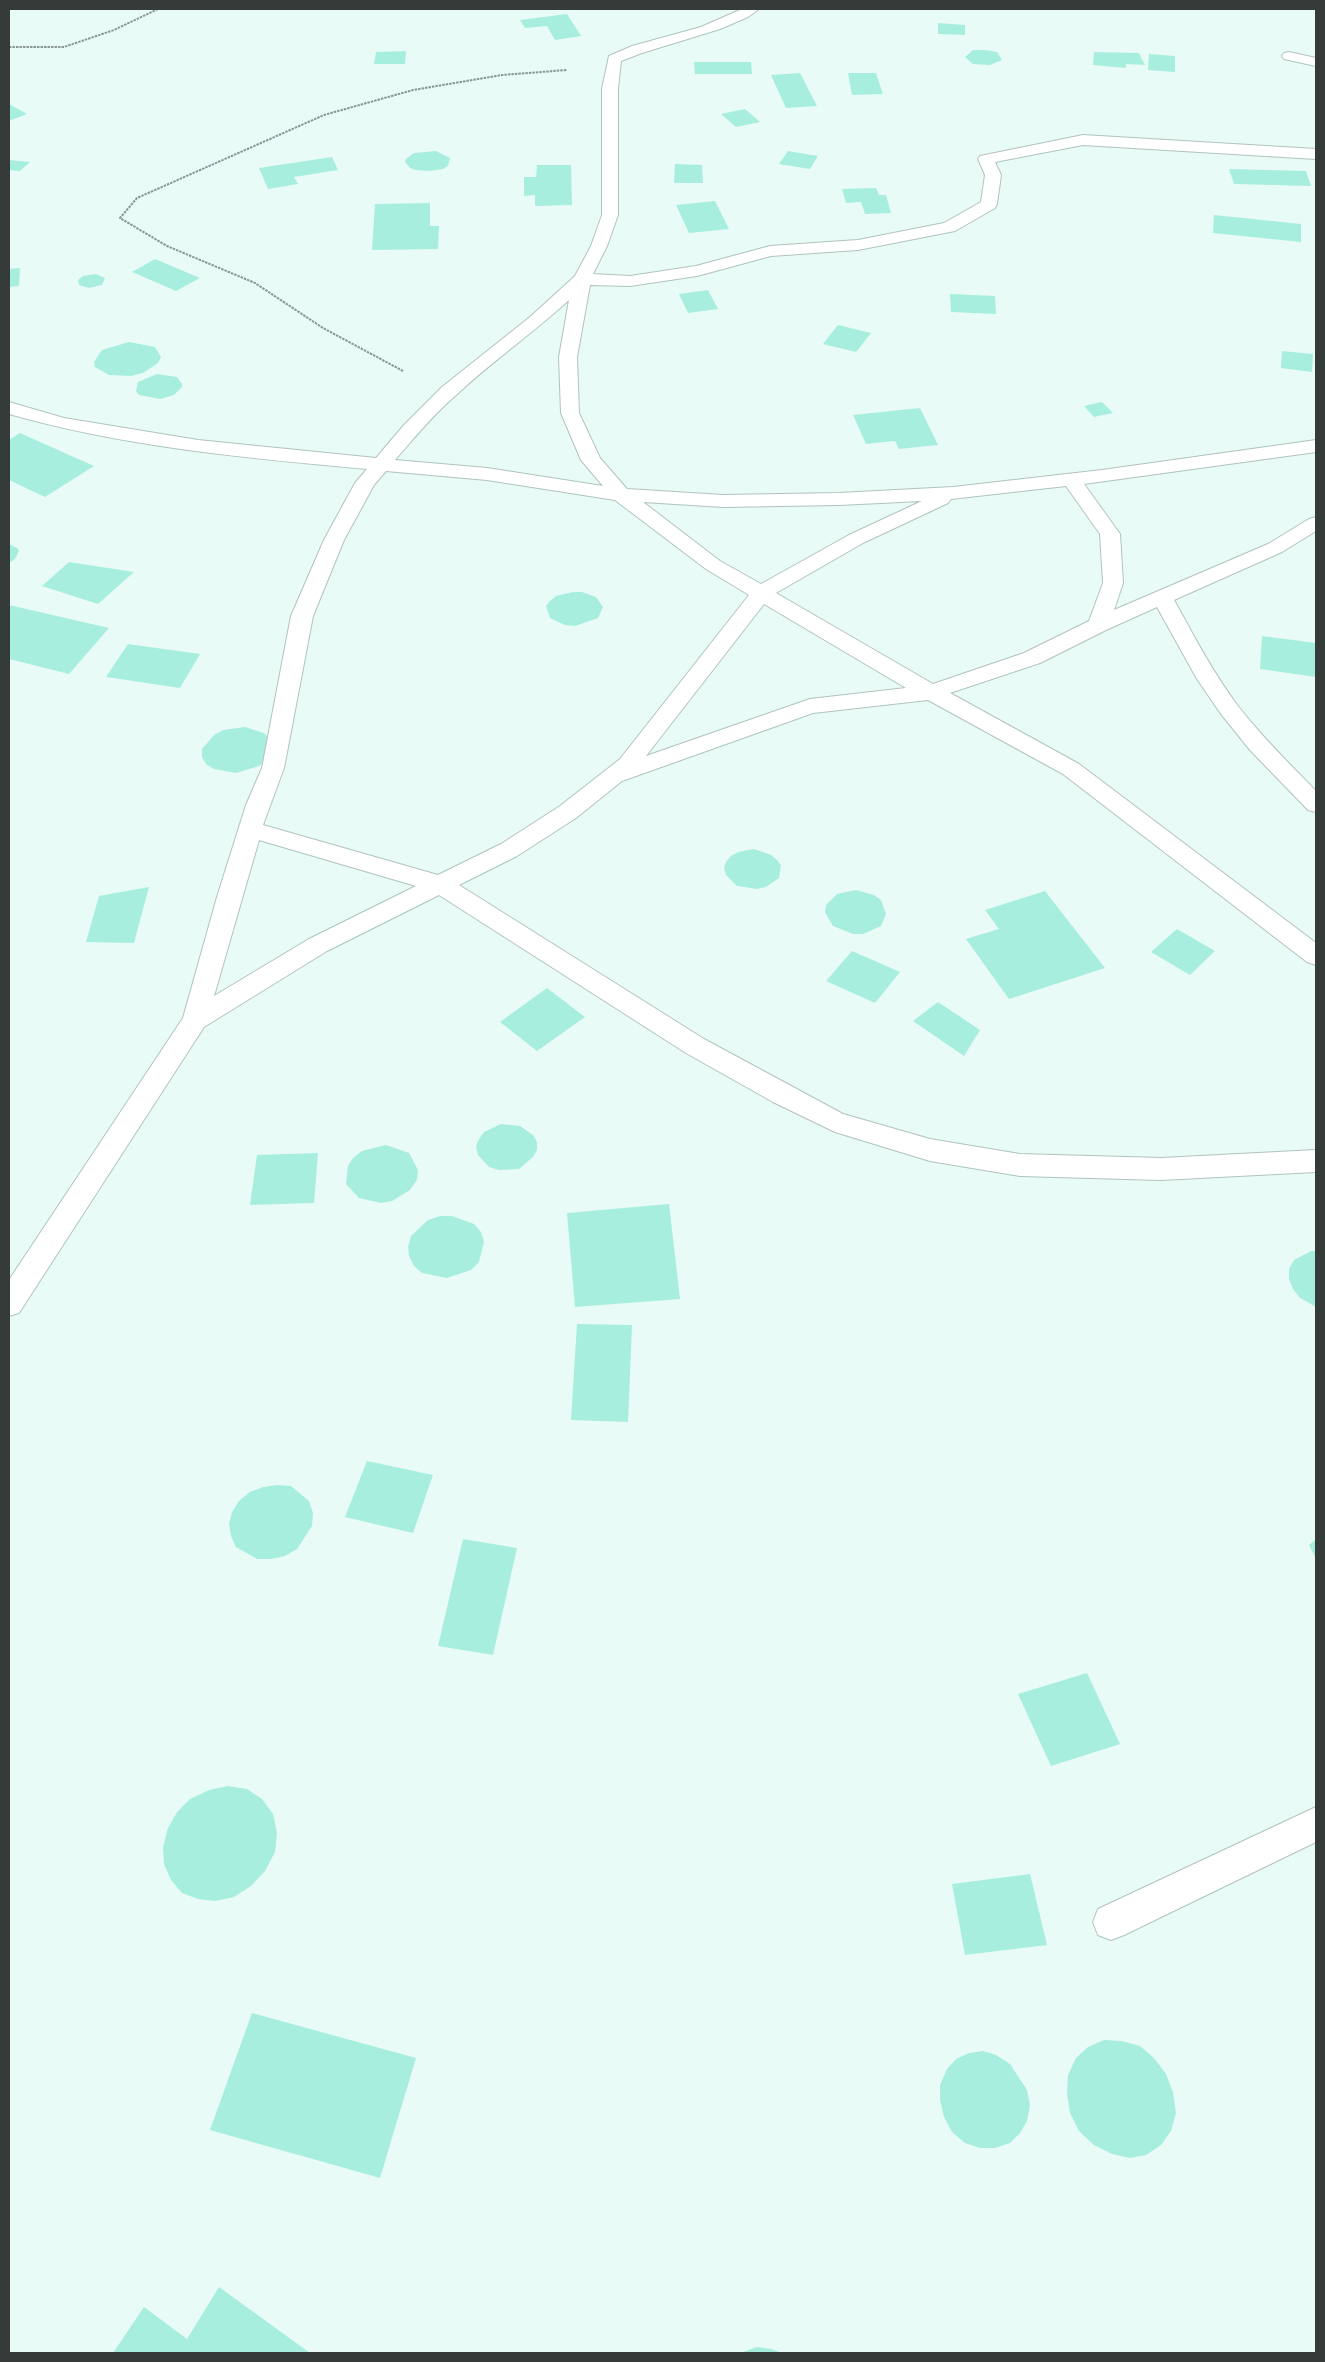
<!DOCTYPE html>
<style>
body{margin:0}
#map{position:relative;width:1325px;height:2362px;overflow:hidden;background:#e8fbf6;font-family:Rubik,sans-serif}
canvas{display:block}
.frame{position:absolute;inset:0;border:10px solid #343b39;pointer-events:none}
</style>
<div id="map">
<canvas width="1325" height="2362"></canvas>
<div class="frame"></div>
</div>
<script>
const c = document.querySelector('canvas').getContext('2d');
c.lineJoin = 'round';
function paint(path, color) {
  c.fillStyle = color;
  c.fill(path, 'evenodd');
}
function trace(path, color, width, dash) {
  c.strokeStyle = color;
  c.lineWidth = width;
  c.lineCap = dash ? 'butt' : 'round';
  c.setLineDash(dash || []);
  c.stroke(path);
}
const building = new Path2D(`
 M567,14L581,36L555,40L547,26L525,28L520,20Z
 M938,23L965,25V35L938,34Z
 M973,50H985L997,52L1002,60L990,65L973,64L965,57Z
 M406,51L405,64H374L376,52Z
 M1094,52L1139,53L1145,65L1126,64V68L1093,65Z
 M1149,54L1175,56V72L1148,70Z
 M694,62H751L752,74H695Z
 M800,73L817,106L786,108L771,75Z
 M848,73H876L883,94L852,95Z
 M9,104L27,114L9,121Z
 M745,109L760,122L736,127L721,114Z
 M436,151L450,158L448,166L443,169L430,171L416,170L410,168L405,162L406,159L414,153Z
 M788,151L818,156L810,169L779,164Z
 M332,157L338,170L294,177L298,184L268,189L259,168Z
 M9,160L30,162L20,171L9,170Z
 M675,164L702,165L703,183H674Z
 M537,165H571L572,205L535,206V195L524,196V177H536Z
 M1229,169L1306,171L1311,186L1234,184Z
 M876,188L879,195H886L891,213L865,214L861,202L846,203L842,189Z
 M715,201L729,229L689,233L676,205Z
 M430,203V226H439L438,249L372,250L375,204Z
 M1214,215L1301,224V242L1213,233Z
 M155,259L200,278L176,291L132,272Z
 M20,268L19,286L9,287V269Z
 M96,274L105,278L102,285L89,288L79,285L78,280L83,276Z
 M708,290L718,309L688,313L679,294Z
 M950,294L995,296L996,314L951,312Z
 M838,325L871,333L856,352L823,344Z
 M129,342L155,347L161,357L158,363L143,373L131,376L109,375L95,367L94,362L102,350Z
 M1282,351L1313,354L1312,372L1281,368Z
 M157,374L177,377L182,384V387L174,395L160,399L139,395L136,391L138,382Z
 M1102,402L1113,413L1094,417L1084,406Z
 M920,408L938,445L899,449L895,441L866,444L853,415Z
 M20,433L94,466L45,497L9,480V440Z
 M9,544L17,548L19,551L15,559L9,563Z
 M69,562L134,572L98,604L42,586Z
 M573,592H582L596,597L603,607L598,618L575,626L565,625L550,618L546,606L550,601L556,596Z
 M9,605L109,628L69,674L9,659Z
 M1262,636L1316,643V677L1260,669Z
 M128,644L200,654L180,688L106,677Z
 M245,727L264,733L269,739L266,760L259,766L236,773L214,769L206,764L202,757V749L214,735L223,730Z
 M754,849L771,855L777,860L781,865L779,878L766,887L757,889L737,886L726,875L724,868L726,862L731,856L738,852Z
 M149,887L134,943L86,942L99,896Z
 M856,890L874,895L881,900L886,914L881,926L863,934H853L833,926L825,912L826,905L837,894Z
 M1045,891L1105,968L1009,999L966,939L999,929L985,910Z
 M1177,929L1215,951L1190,975L1151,952Z
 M852,951L900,972L875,1003L826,981Z
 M547,988L585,1017L537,1051L500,1022Z
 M938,1002L980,1030L964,1056L913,1021Z
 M501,1124L520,1126L533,1135L537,1142V1150L533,1157L519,1169L499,1170L489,1167L478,1155L476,1146L479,1139L484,1132Z
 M386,1145L409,1153L418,1170L417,1180L410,1190L392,1201L381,1203L359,1198L346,1184L348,1166L353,1158L362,1151Z
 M318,1153L314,1203L250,1205L257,1155Z
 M669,1204L680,1299L575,1307L567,1213Z
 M440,1216H452L474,1224L481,1232L484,1242L479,1262L471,1270L447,1278L422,1273L414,1266L409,1256L408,1247L411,1236L428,1220Z
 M1311,1251H1316V1307L1300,1298L1293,1289L1289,1279V1269L1294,1260Z
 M577,1324L632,1325L628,1422L571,1420Z
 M367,1461L433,1475L413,1533L345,1517Z
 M277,1485L291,1486L309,1501L313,1513L312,1526L297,1549L285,1556L271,1559H257L236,1547L231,1536L229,1524L232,1512L239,1501L250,1492L263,1487Z
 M463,1539L517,1548L493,1655L438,1646Z
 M1316,1539V1559L1309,1545Z
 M1087,1673L1120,1744L1051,1766L1018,1694Z
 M228,1786L247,1789L262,1799L273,1814L277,1833L275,1852L265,1871L251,1886L234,1897L215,1901L198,1899L182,1893L171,1880L164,1864L163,1847L168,1828L177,1812L190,1799L209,1790Z
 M1030,1874L1047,1945L965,1955L952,1884Z
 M252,2013L416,2058L380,2178L210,2130Z
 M1104,2040L1122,2041L1140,2046L1154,2058L1166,2074L1173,2092L1176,2113L1171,2131L1161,2145L1146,2155L1130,2158L1112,2154L1094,2145L1079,2131L1070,2113L1067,2094L1068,2075L1076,2058L1088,2047Z
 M983,2051L996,2055L1010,2064L1027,2090L1030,2105L1027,2121L1020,2133L1010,2143L995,2148H980L965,2143L952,2132L944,2117L940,2100V2085L947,2069L956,2059L969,2053Z
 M219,2287L310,2353H113L144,2307L187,2339Z
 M757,2347L772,2349L782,2353H740Z`);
const path = new Path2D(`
 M9,47H64L114,30L158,9
 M403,371L323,328L255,283L167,246L120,218L137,198L324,115L413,90L502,75L567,70`);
const street = new Path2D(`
 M742,9H759L748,17L720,29L642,53L621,61L618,89V215L607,246L593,274L630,276L696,266L770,246L858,240L944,223L981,202L985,175L978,159L980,156L1083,135L1316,149V159L1083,145L995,162L1001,175L997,204L995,208L955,231L858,250L771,256L697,276L630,286L590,285L577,357L579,413L600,458L627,489L723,495L839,493L953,487L1102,470L1316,440V452L1084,484L1120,534L1123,583L1114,610L1268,544L1309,519L1316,517V531L1282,552L1174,600C1194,636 1213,673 1238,706C1261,736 1289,763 1316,791V812L1308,810L1250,750L1221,714L1197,679L1157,607L1106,630L1040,663L950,693L1079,764L1316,943V965L1307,962L1063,774L928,700L813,713L622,781L576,818L517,856L459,885L704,1039L843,1114L930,1139L1020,1154L1161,1158L1316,1150V1172L1161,1180L1020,1176L930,1161L835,1132L773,1102L686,1053L439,895L327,951L204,1027L19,1313L9,1316V1280L183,1018L217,897L246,805L262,768L291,616L324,540L355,483L367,469C246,458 125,447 9,414V402L64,418L198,440L376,458L404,425L442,387L530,317L575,276L591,246L602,215V89L609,56L632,46L701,27ZM569,300L559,357L561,413L581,460L603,486L487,468L395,460C414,438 433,415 455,396C491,362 533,333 569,300ZM386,471L487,480L615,500L706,569L749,595L620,759L560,806L501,844L438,875L263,825L284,768L313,616L344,540L374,485ZM1066,486L1100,534L1103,583L1089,621L1024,653L933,684L776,593L863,543L948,503L951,499ZM922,501L849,535L761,584L720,561L643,502L723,507L839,505ZM764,604L906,688L810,699L646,756ZM259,840L416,886L309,939L214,996Z
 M1289,52L1316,58V66L1284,59L1282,56L1284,53Z
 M1316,1807V1842L1124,1935L1111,1940L1098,1935L1093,1922L1098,1909Z`);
paint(building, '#a8eedf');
trace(street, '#b1c3bf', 2);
trace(path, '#8a9794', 2, [2.5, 1]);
paint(street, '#fff');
</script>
